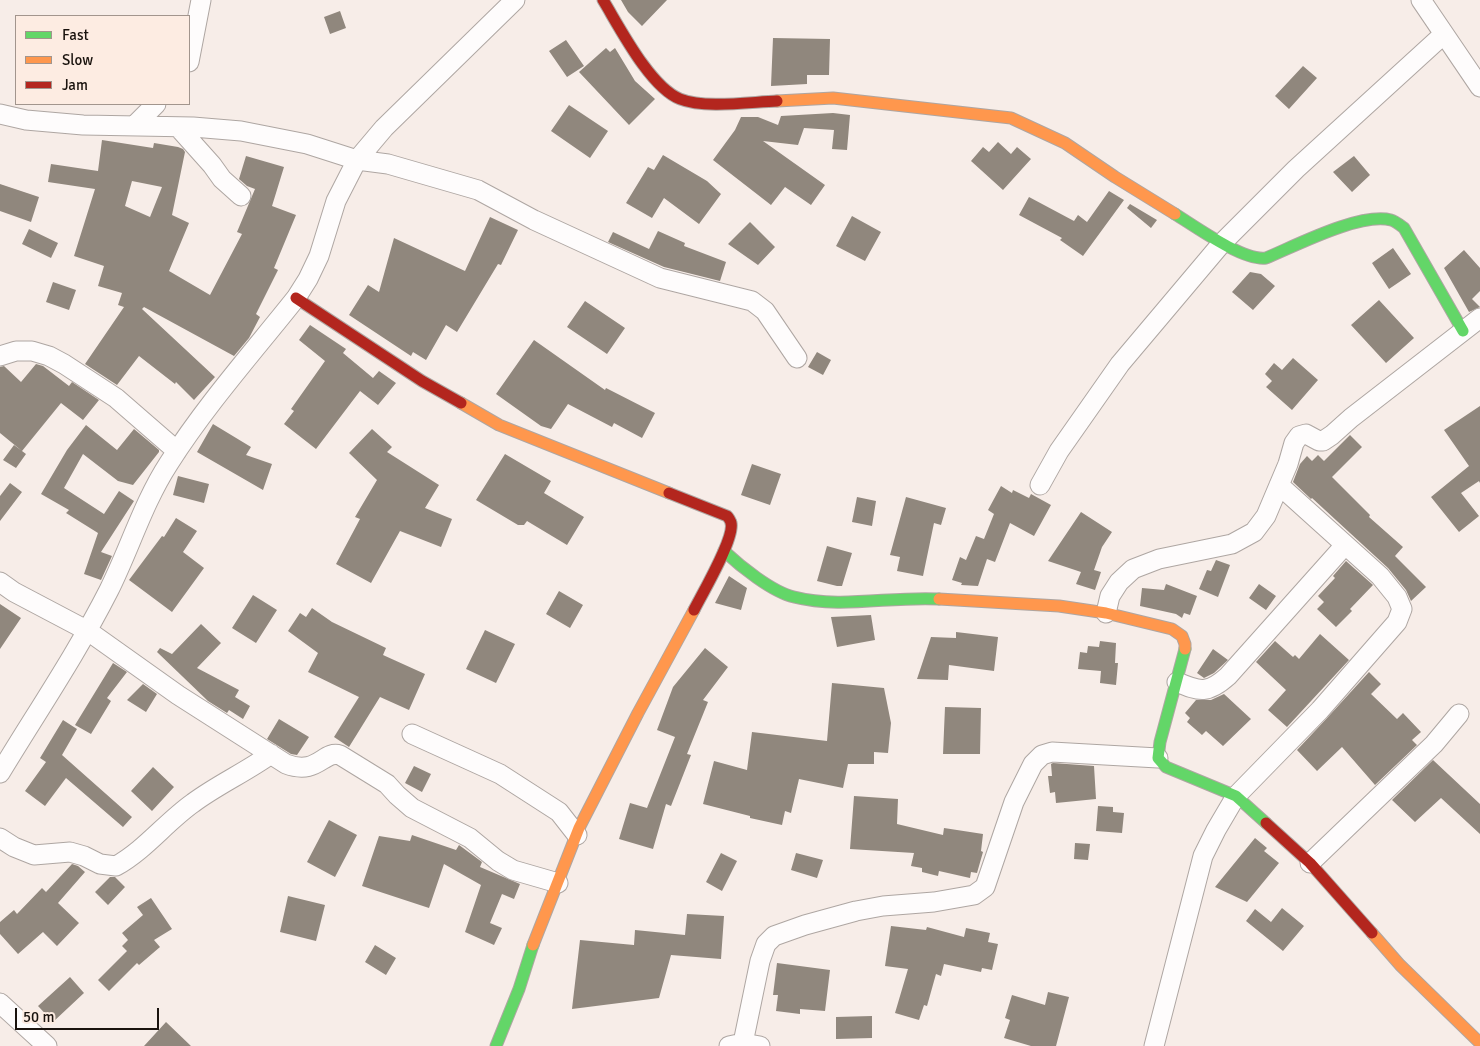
<!DOCTYPE html>
<style>
body{margin:0}
#map{position:relative;width:1480px;height:1046px;overflow:hidden;background:#f7ede8;font-family:Signika,sans-serif}
canvas{display:block}
.legend{position:absolute;left:15px;top:15px;width:175px;height:90px;box-sizing:border-box;background:#fdece2;border:1px solid #a2958d;margin:0;padding:6px 9px;list-style:none;font-size:15px;color:#1a130e}
.legend li{display:flex;align-items:center;gap:10px;height:25px}
.legend b{width:25px;border:1px solid #a2958d}
.scale{position:absolute;left:15px;top:1008px;width:144px;height:22px;box-sizing:border-box;border:2px solid #1a130e;border-top:0;padding-left:6px;font-size:15px;line-height:18px;white-space:nowrap;color:#1a130e;-webkit-text-stroke:4px #fdece2;paint-order:stroke}
</style>
<div id="map">
<canvas width="1480" height="1046"></canvas>
<ul class="legend">
<li><b style="height:6px;background:#63d668"></b>Fast</li>
<li><b style="height:6px;background:#ff974d"></b>Slow</li>
<li><b style="height:6px;background:#b3261e"></b>Jam</li>
</ul>
<div class="scale">50 m</div>
</div>
<script>
const c = document.querySelector('canvas').getContext('2d');
c.lineJoin = 'round';
function paint(path, color) {
  c.fillStyle = color;
  c.fill(path, 'evenodd');
}
function trace(path, color, width, dash) {
  c.strokeStyle = color;
  c.lineWidth = width;
  c.lineCap = dash ? 'butt' : 'round';
  c.setLineDash(dash || []);
  c.stroke(path);
}
const building = new Path2D(`
 M621,0H667L642,26L628,12Z
 M340,11L346,28L330,34L324,17Z
 M773,38L830,39L829,75H807V84L771,86Z
 M566,40L584,66L567,77L549,51Z
 M606,48L610,52L615,48L635,81L655,99L629,125L579,72Z
 M1303,66L1317,78L1289,109L1275,96Z
 M569,105L608,131L590,158L551,131Z
 M833,113L850,115L847,150L832,149L834,130L804,128L798,145L763,141L825,185L811,205L785,187L771,205L713,160L735,130L741,117H758L778,125L781,116Z
 M102,140L153,148L154,143L178,147L183,149L185,152L172,215L189,223L169,271L210,295L242,234L237,232L255,189L247,186L239,179L246,156L284,167L272,206L296,215L274,268L278,270L256,314L260,317L249,338L234,356L144,307L142,309L215,377L194,400L176,382L175,384L139,356L117,385L85,364L124,307L118,305L122,293L98,286L104,266L74,256L95,189L48,182L51,164L98,171ZM132,181L162,187L150,217L125,206Z
 M998,142L1011,154L1017,147L1031,159L1003,190L971,161L983,147L989,152Z
 M663,155L707,181L721,194L699,224L664,198L652,218L626,203L648,167L654,170Z
 M1354,156L1370,175L1352,192L1333,172Z
 M0,184L39,197L31,222L0,211Z
 M1109,191L1124,200L1083,256L1060,240L1062,238L1019,215L1029,197L1074,221L1078,215L1087,222Z
 M1130,204L1157,220L1151,228L1127,208Z
 M852,216L881,232L865,261L836,246Z
 M490,217L518,230L501,265L498,264L457,332L446,325L426,360L413,352L411,356L349,315L368,285L379,292L394,238L465,271Z
 M750,222L775,247L758,265L728,244Z
 M29,229L58,243L51,258L22,244Z
 M658,231L685,243L684,246L726,262L720,281L664,267L608,242L613,232L649,249Z
 M1393,248L1411,274L1389,289L1372,263Z
 M1464,250L1480,268V291L1472,299L1480,307L1469,312L1444,268Z
 M1250,272L1261,274L1275,286L1253,310L1232,292Z
 M53,282L76,290L69,310L46,302Z
 M1379,300L1414,338L1386,363L1351,325Z
 M585,301L625,328L607,354L567,327Z
 M310,325L346,349L343,353L373,378L379,371L396,383L378,405L360,391L316,449L284,424L294,411L291,409L325,361L299,340Z
 M534,340L605,390L606,388L655,413L642,438L614,423L612,427L568,404L551,429L541,426L496,394Z
 M817,352L831,360L823,375L808,367Z
 M1293,358L1318,380L1292,410L1266,387L1272,381L1265,374L1274,363L1282,370Z
 M36,364L43,366L69,386L72,382L99,400L83,420L61,403L22,451L0,433V367L4,366L21,382Z
 M1480,406V483L1479,481L1461,493L1479,516L1459,532L1431,497L1469,466L1444,430Z
 M213,424L251,447L246,455L272,464L263,490L197,452Z
 M86,425L117,450L134,429L159,450V452L133,485L118,481L83,454L64,488L104,514L119,491L134,501L101,552L112,556L101,580L84,574L98,533L66,513L69,510L41,494L67,450Z
 M372,429L392,447L387,452L439,485L425,508L452,519L441,547L400,531L371,583L336,564L360,519L355,517L377,480L349,453Z
 M1350,435L1362,447L1332,477L1370,515L1369,517L1403,547L1395,556L1426,587L1411,601L1406,590L1388,568L1312,498L1311,499L1293,482L1300,464L1307,456L1312,461L1318,455L1324,461Z
 M14,445L26,454L16,468L3,460Z
 M505,454L551,481L544,493L584,517L567,545L527,521L524,525H518L476,500Z
 M752,464L781,474L770,505L741,495Z
 M178,476L209,484L204,503L173,495Z
 M10,483L22,492L0,521V496Z
 M1001,486L1012,493L1013,490L1029,498L1031,494L1051,505L1034,536L1010,523L995,562L987,559L978,586L961,585L962,583L952,580L960,557L966,560L976,536L984,539L994,514L988,510Z
 M857,497L876,501L872,526L852,522Z
 M906,497L946,508L941,525L934,523L923,576L897,571L900,557L890,555Z
 M1081,512L1112,532L1102,547L1094,570L1101,572L1095,590L1076,584L1081,572L1048,561Z
 M176,518L197,531L183,552L204,568L172,612L129,580L162,536L164,537Z
 M827,546L852,553L842,586H837L817,581Z
 M1216,560L1230,565L1218,597L1199,589L1207,570L1211,571Z
 M1346,561L1373,585L1350,609L1352,611L1336,627L1317,609L1324,602L1318,596L1335,578L1333,576Z
 M729,576L747,588L741,610L715,603Z
 M1166,584L1197,596L1190,615L1184,613L1182,618L1176,614L1140,606L1142,588L1164,590Z
 M1259,584L1276,596L1266,610L1249,598Z
 M559,591L583,605L570,628L546,614Z
 M253,595L277,610L256,643L232,628Z
 M0,604L21,618L0,649Z
 M312,608L332,622L386,648L383,655L425,674L409,710L380,697L349,747L334,737L359,697L308,672L318,653L288,631L300,613L306,617Z
 M871,615L875,640L837,647L831,617Z
 M201,624L221,643L197,668L239,690L235,697L250,706L243,719L229,710L227,713L208,701L157,652L160,648L172,654Z
 M485,630L515,644L496,683L466,669Z
 M956,632L998,637L994,671L949,665L948,680L917,679L931,637L956,638Z
 M1320,634L1349,660L1287,727L1268,710L1286,690L1256,662L1275,641L1293,657L1295,655L1299,659Z
 M1100,641L1116,643L1115,663H1118L1116,685L1100,683L1101,671L1078,669L1080,652L1087,653L1088,646L1099,647Z
 M705,648L728,667L703,700L708,702L687,754L691,755L671,806L666,804L653,849L619,839L630,803L647,808L675,737L657,730L673,687Z
 M1213,649L1228,660L1214,673L1204,678L1197,673Z
 M113,663L127,672L107,698L111,701L91,734L75,725Z
 M1369,672L1381,684L1371,694L1397,719L1403,713L1421,732L1412,740L1417,745L1375,785L1342,747L1317,771L1297,750L1328,717Z
 M832,683L884,688L891,723L888,753L874,752V764H848L843,788L799,779L791,813L785,811L782,825L750,818V816L703,804L714,761L747,770L752,732L827,741Z
 M143,684L157,694L146,712L127,700Z
 M1224,694L1251,719L1223,746L1206,731L1202,735L1187,722L1190,718L1185,713L1196,700H1211Z
 M945,707L981,708L980,754H943Z
 M279,719L309,737L297,755L291,754L267,739Z
 M63,720L77,729L62,755L132,817L123,827L66,778L45,806L25,791L46,762L40,758Z
 M1433,760L1480,804V834L1441,798L1415,822L1392,800Z
 M1053,763L1094,766L1096,799L1056,803L1055,792L1050,793L1048,776H1052L1051,764Z
 M414,766L431,774L422,792L405,783Z
 M153,767L174,787L152,811L131,791Z
 M854,796L898,799L897,824L943,835L944,828L983,834L981,851L983,852L977,873L971,872L970,878L939,871L938,876L922,872V868L911,866L914,853L850,849Z
 M1098,806L1113,807V812L1124,813L1122,833L1096,831Z
 M329,820L357,835L335,877L307,862Z
 M412,835L456,850L459,845L482,862L480,867L520,884L514,899L502,894L490,923L502,928L494,945L465,932L481,885L444,864L429,908L362,886L379,836L410,841Z
 M1255,838L1267,848L1264,851L1279,863L1247,902L1215,887Z
 M1075,843L1090,844L1088,860L1074,859Z
 M721,853L737,861L722,891L706,882Z
 M796,853L823,860L817,878L791,870Z
 M72,864L78,866L85,872L58,903L79,923L57,946L43,932L18,954L0,934V922L14,910L17,914L42,888L46,892Z
 M110,877H115L125,887L108,905L95,892Z
 M288,896L325,905L316,941L280,932Z
 M151,898L172,929L154,940L160,947L139,965L137,963L109,991L98,980L127,951L122,946L128,940L122,933L143,915L137,907Z
 M1282,908L1304,926L1283,951L1246,921L1255,909L1271,922Z
 M687,914L724,916L721,959L671,955L659,998L572,1009L580,940L634,945L635,930L685,935Z
 M891,926L926,930L927,927L964,937L966,928L990,933L988,942L998,944L992,970L982,968L981,972L944,964L941,976L936,974L927,1006L924,1005L919,1020L895,1013L908,969L885,966Z
 M375,945L396,958L386,975L365,962Z
 M777,963L830,970L825,1011L800,1009V1014L776,1011L778,995H773Z
 M70,977L84,993L53,1022L38,1006Z
 M1048,992L1069,997L1056,1046H1031L1004,1038L1010,1020L1005,1018L1012,995L1045,1005Z
 M872,1016V1038L836,1039V1017Z
 M166,1022L191,1046H144Z`);
const street = new Path2D(`
 M1421,0L1480,87
 M189,62L201,0
 M0,114L26,120L83,125L193,127L241,131L307,144L357,160L388,164L478,190L534,220L660,278L752,301L765,311L797,358
 M134,126L156,104
 M178,127L212,165L222,179L241,196
 M0,356L16,351H32L49,356L64,364L116,398L177,451
 M1040,485L1059,451L1120,364L1222,243L1296,169L1444,34
 M0,582L14,592L88,631L178,695L286,764C318,776 323,750 340,755L387,784L397,795L412,808L470,838L498,861L513,870L558,883
 M1106,613L1110,596L1119,582L1133,569L1159,559L1232,544L1254,532L1266,516L1288,464L1294,443L1299,436L1306,434L1319,441H1323L1332,435L1351,418L1480,318
 M1177,682C1200,692 1208,694 1228,676L1345,545
 M412,734L500,774L559,812L577,835
 M0,773C37,712 77,653 109,590C130,548 143,503 169,463C206,405 253,352 296,298L308,279L319,256L336,201L357,160L384,128L515,0
 M0,838L14,847L34,855L70,852L84,856L100,864L116,866C145,850 166,822 193,803C217,785 246,772 271,754
 M1310,863L1434,744L1459,714
 M0,1003L47,1046
 M743,1043L760,961L766,944L774,936L805,925L856,911L883,906L934,902L974,895L985,887L1014,802L1033,764L1042,755L1052,752L1158,758
 M729,1046L743,1043L760,1046
 M1154,1046L1203,856L1216,830L1236,796L1320,710L1397,622L1402,609L1397,597L1380,576L1279,485`);
const fast = new Path2D(`
 M1175,214C1196,227 1243,261 1266,258C1295,246 1360,212 1391,220C1395,221 1400,225 1404,228L1463,331
 M724,551C740,566 772,592 794,597C841,609 891,596 939,599
 M1185,649L1160,742L1158,758L1166,767L1236,796L1266,823
 M496,1046L519,989L533,945`);
const slow = new Path2D(`
 M777,101L833,98L1011,118L1065,143L1115,177L1175,214
 M461,403L499,425L669,493
 M939,599L1059,606L1106,613L1172,629L1182,636L1185,644V649
 M1372,933L1400,965L1480,1043
 M533,945L579,828L638,713L694,610`);
const jam = new Path2D(`
 M603,0C620,28 650,87 680,99C705,109 750,102 777,101
 M296,298L422,381L461,403
 M669,493L727,516C728,517 731,521 731,523C735,538 702,594 694,610
 M1266,823L1310,863L1372,933`);
paint(building, '#90877d');
trace(street, '#aea6a2', 21);
trace(fast, '#aea6a2', 13);
trace(slow, '#aea6a2', 13);
trace(jam, '#aea6a2', 13);
trace(street, '#fefcfc', 19);
trace(fast, '#63d668', 11);
trace(slow, '#ff974d', 11);
trace(jam, '#b3261e', 11);
</script>
